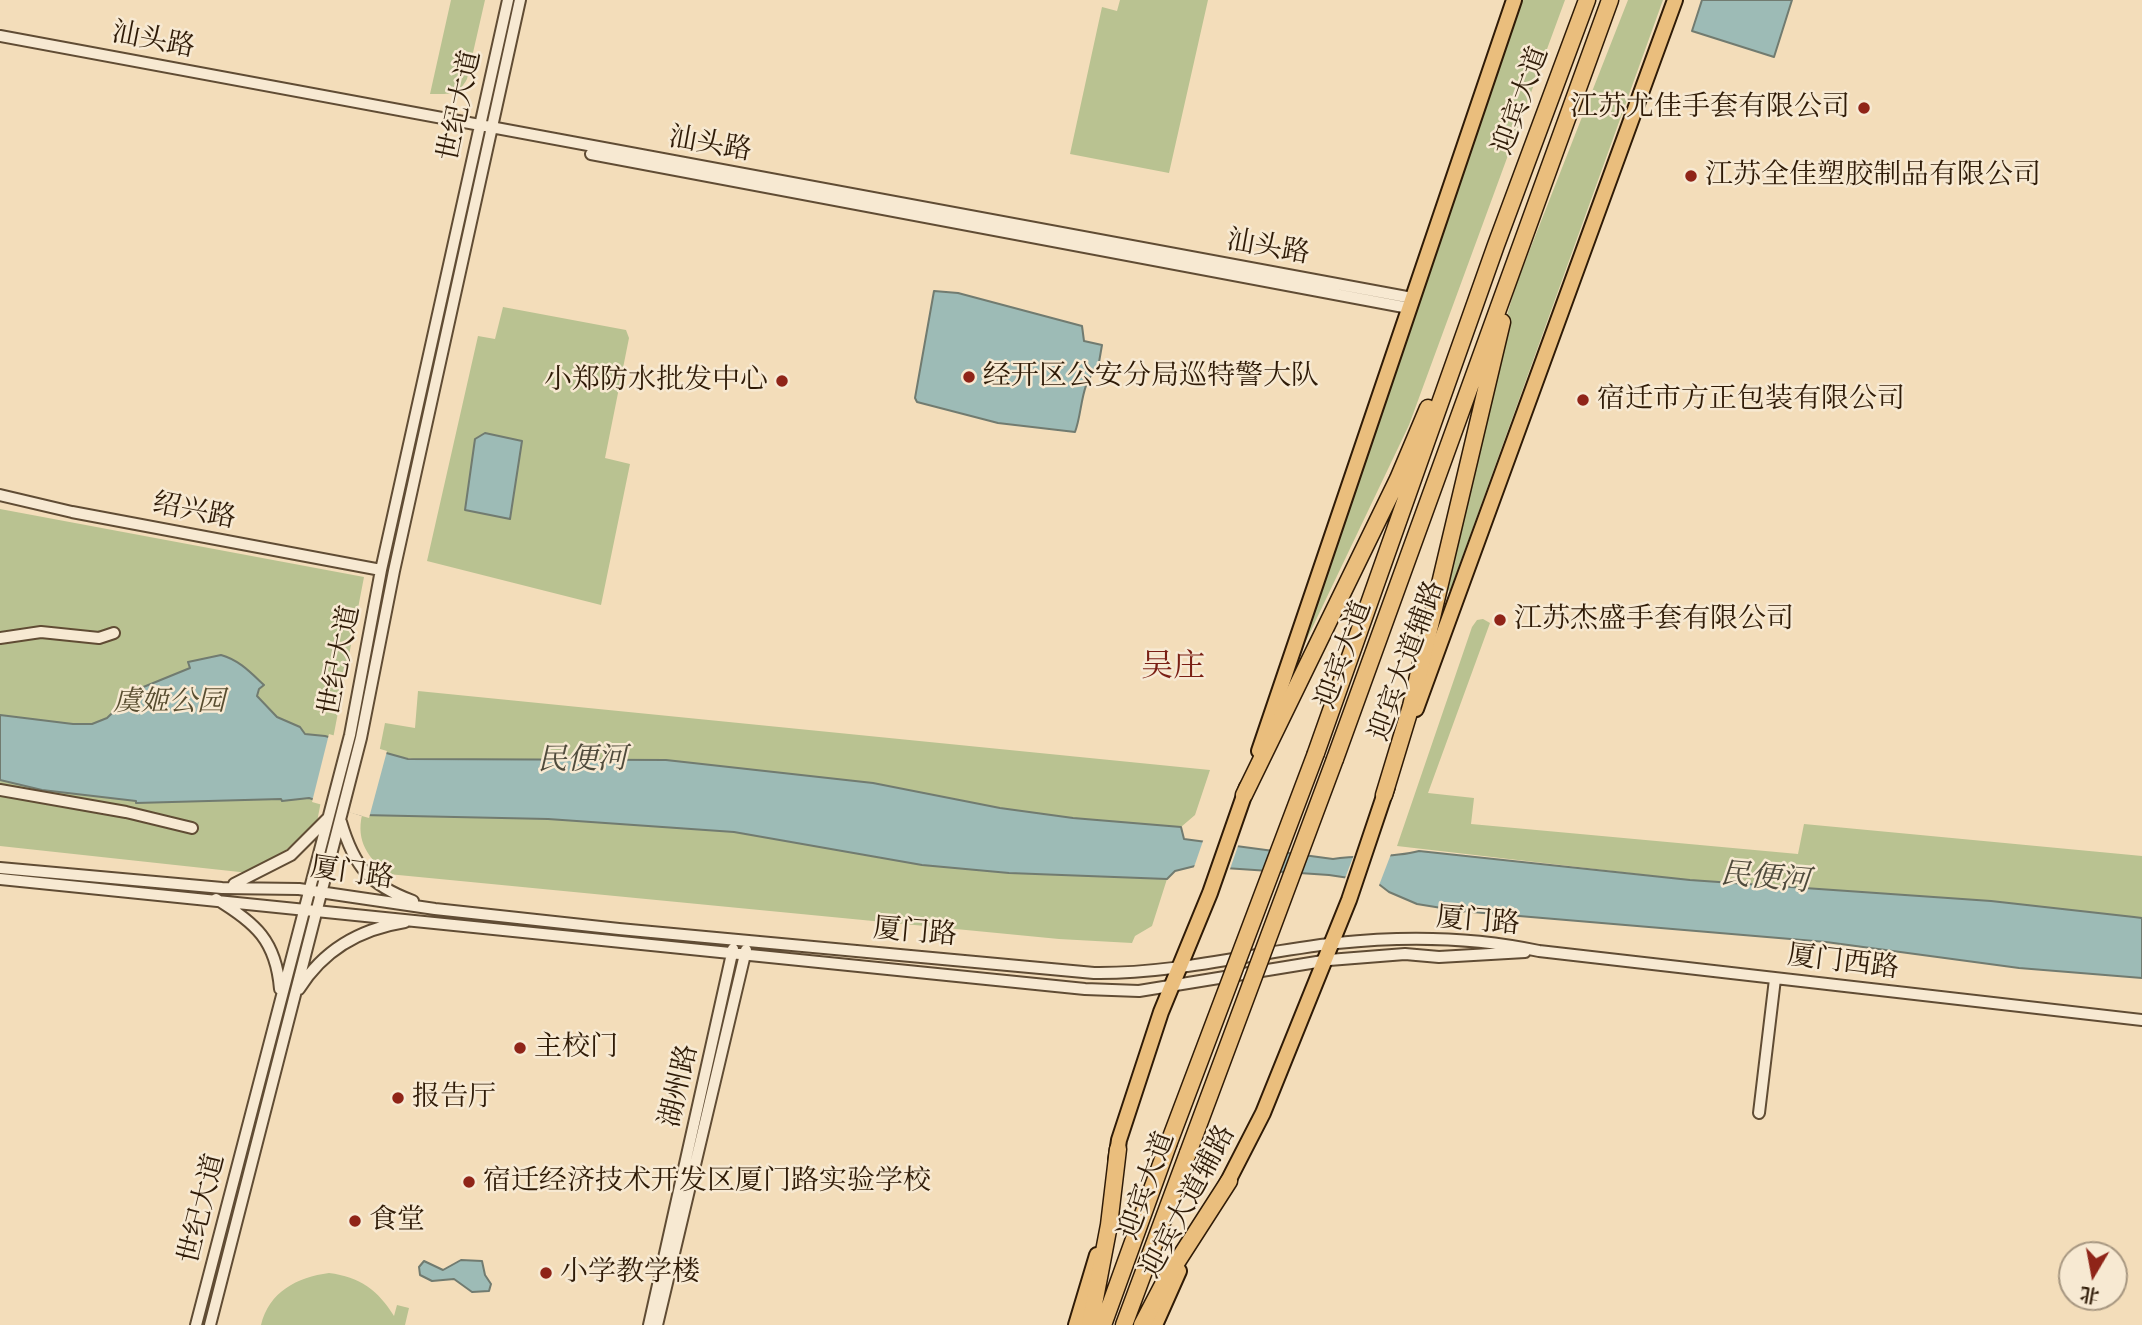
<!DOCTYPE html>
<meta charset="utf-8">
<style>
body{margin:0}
#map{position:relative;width:2142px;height:1325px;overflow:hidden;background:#f3ddba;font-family:Alegreya,"Noto Serif SC",serif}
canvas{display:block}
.north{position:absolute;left:2058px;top:1241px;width:70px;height:70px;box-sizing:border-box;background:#f7e9d2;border:2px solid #a79781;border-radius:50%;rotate:190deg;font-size:19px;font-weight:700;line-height:28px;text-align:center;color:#2f1b07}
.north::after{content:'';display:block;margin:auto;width:24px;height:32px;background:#8f2418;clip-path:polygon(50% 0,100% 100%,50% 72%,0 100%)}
</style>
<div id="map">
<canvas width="2142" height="1325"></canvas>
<div class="north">北</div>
</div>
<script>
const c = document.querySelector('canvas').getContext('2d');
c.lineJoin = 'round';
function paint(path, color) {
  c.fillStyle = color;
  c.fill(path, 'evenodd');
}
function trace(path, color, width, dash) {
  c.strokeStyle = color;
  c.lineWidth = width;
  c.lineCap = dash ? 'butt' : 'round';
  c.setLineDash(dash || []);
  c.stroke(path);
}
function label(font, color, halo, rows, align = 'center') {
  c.font = font + ' Alegreya,"Noto Serif SC",serif';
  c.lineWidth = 5;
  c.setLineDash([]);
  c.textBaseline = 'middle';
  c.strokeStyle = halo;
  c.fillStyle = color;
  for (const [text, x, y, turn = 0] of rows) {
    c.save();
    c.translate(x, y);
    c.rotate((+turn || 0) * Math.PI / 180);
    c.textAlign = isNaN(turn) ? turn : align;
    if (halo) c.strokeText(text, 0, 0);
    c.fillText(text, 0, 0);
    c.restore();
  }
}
const green = new Path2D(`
 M451,0H485L467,79C458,96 449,94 430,94Z
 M1120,0H1208L1169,173L1070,154L1102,7L1117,11Z
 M1519,0H1565L1409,425L1284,687Z
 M1628,0H1663L1450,591L1442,588L1503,329L1516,285Z
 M503,307L626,330L629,338L605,458L630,464L601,605L427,561L478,336L495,339Z
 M0,509L364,577L317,822L276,859L249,873L0,846Z
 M1483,619L1490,623L1428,793L1474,798L1471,824L1798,854L1804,824L2142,856V918L1991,901L1690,880L1397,846L1472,627L1477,620Z
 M418,691L1210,770L1195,815L1181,827L1073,818L1000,808L873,783L666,760L430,762L379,753L385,723L415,728Z
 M377,814L548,819L734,832L922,865L1009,873L1167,879L1152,926L1135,936L1132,943L1059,939L388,874C368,858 356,841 362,815Z
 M329,1273C360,1277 378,1290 394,1316L397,1305L409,1308L405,1325H261C269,1292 297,1277 329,1273Z`);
const water = new Path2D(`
 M1702,0H1792L1774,57L1692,31Z
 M934,291L958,293L1082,326L1084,341L1102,345L1098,368C1080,382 1083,411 1075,432L998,423L917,402L915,398Z
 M485,433L522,441L510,519L465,510L475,439Z
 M221,655C239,660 250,672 264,685L259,689L257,696L277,717L300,727L305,734L325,736L408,759L666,760L873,783L1000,808L1073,818L1181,827L1184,839L1333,859C1362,854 1390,859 1419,851L1690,880L1991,901L2134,917L2142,918V978L2019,968L1826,942L1460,911L1417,904L1389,892L1376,882L1329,875L1195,866L1175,871L1167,879L1009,873L922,865L734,832L548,819L362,815L309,798L282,801L281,799L136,803V801L42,790L0,780V715L73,724H92L107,718L136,690L190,668L188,662Z
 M461,1260L482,1261L485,1275L491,1284L489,1291L472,1292L454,1279L432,1281L420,1275L419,1267L424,1261L443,1270Z`);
const pier = new Path2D(`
 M329,734L387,751L369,818L312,802Z
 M1204,838L1239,843L1229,872L1193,870Z
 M1355,852L1391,854L1378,888L1344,881Z`);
const minor = new Path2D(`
 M0,36L1412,298
 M591,154L1409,308
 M0,495L72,512L381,570
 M0,638L41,632L99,638L114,633
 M0,790L126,812L192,828
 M341,822C354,866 369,885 413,901
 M0,868L222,888L299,889L435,909L619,929L1094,973C1177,974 1256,952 1337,943C1404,936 1473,937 1539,951L2142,1020
 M0,879L1085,989L1139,991L1329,960L1405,954L1439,957L1525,952
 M234,884L291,855L328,818
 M216,899C256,923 276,941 280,989
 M299,989C324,949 360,929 405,922
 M1759,1113L1775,979
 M196,1325L350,735L381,570L508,0
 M210,1325L361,738L394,571L520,0
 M649,1325L733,949
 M657,1325L746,950`);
const major = new Path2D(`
 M1416,709L1675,0
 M1259,751L1514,0
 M1116,1160L1119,1140L1161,1012L1210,893L1247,787
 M1224,1189L1263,1113L1349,900L1387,787
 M1076,1325L1097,1255
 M1155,1325L1179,1271`);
const highway = new Path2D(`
 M1316,753L1496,245L1587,0
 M1335,759L1610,0
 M1244,795L1398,479L1428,408
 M1384,795L1411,706L1502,322
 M1090,1325L1109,1225L1118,1149
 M1103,1325L1168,1145
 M1124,1325L1188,1153
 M1142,1325L1166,1279L1229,1181`);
const highwayBridge = new Path2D(`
 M1168,1145L1316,753
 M1188,1153L1335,759`);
const markers = [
 [1864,108,7,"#8f2418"],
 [1691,176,7,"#8f2418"],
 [969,377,7,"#8f2418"],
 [782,381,7,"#8f2418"],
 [1583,400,7,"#8f2418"],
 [1500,620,7,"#8f2418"],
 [520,1048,7,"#8f2418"],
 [398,1098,7,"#8f2418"],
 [469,1182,7,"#8f2418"],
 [355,1221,7,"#8f2418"],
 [546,1273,7,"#8f2418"]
];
const streetNames = [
 ["汕头路",153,41,11],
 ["迎宾大道",1522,101,-70],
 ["世纪大道",461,106,-78],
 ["汕头路",710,145,10],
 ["汕头路",1268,248,10],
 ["绍兴路",194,512,11],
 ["迎宾大道",1345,655,-70],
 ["世纪大道",341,661,-79],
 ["迎宾大道辅路",1408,661,-70],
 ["厦门路",352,874,8],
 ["厦门路",1478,922,5],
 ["厦门路",915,933,5],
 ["厦门西路",1843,963,7],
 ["湖州路",680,1086,-77],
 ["迎宾大道",1148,1186,-70],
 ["迎宾大道辅路",1189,1202,-62],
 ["世纪大道",203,1209,-76]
];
const poiNames = [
 ["江苏尤佳手套有限公司",1850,108,"right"],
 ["江苏全佳塑胶制品有限公司",1705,176],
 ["经开区公安分局巡特警大队",983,377],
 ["小郑防水批发中心",768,381,"right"],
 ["宿迁市方正包装有限公司",1597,400],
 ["江苏杰盛手套有限公司",1514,620],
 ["主校门",534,1048],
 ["报告厅",412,1098],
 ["宿迁经济技术开发区厦门路实验学校",483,1182],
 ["食堂",369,1221],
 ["小学教学楼",560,1273]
];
const parkNames = [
 ["虞姬公园",169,703]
];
const waterNames = [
 ["民便河",582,761,-1],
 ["民便河",1765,879,5]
];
const quarterNames = [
 ["吴庄",1173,668]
];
paint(green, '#b9c291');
paint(water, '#9dbbb6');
trace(water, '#717b70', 2);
paint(pier, '#f3ddba');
trace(minor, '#604c34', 14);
trace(major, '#2f1b07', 18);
trace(highway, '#2f1b07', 19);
trace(minor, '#f7e9d2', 10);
trace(major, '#eabe7d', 14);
trace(highway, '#eabe7d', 16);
trace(highwayBridge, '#2f1b07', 19, []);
trace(highwayBridge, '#eabe7d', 16);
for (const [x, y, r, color] of markers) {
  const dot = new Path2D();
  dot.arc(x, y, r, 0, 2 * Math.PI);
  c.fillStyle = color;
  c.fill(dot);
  trace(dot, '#f7e9d2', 2.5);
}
label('28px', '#2f1b07', '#f7e9d2', streetNames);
label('28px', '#2f1b07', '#f7e9d2', poiNames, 'left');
label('italic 28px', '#584d30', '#f7e9d2', parkNames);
label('italic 30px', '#504b3c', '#f7e9d2', waterNames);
label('32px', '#7a1f14', '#f7e9d2', quarterNames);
</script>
